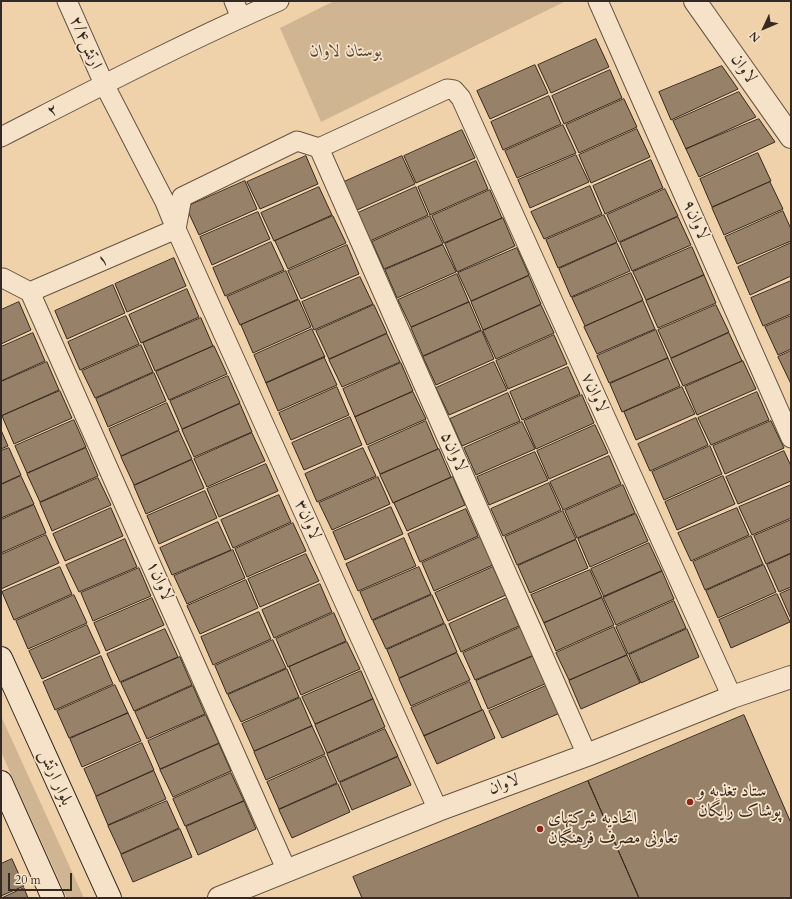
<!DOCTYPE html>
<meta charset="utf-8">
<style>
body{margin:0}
#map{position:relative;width:792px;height:899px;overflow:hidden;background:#f0d2aa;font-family:Cardo,serif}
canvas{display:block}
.frame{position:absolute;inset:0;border:2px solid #362921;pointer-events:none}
.north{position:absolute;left:744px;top:8px;width:40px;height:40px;-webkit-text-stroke:3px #f5e2c8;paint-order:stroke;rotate:226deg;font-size:11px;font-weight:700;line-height:16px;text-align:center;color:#362921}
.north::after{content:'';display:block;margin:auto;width:14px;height:18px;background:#362921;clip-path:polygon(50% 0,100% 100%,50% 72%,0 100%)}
.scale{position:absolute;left:8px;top:873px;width:64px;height:18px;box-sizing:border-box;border:2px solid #362921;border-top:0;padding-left:5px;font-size:12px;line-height:14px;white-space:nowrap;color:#362921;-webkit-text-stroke:3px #f5e2c8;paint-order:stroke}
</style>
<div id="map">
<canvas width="792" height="899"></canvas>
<div class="frame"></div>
<div class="north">N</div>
<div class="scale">20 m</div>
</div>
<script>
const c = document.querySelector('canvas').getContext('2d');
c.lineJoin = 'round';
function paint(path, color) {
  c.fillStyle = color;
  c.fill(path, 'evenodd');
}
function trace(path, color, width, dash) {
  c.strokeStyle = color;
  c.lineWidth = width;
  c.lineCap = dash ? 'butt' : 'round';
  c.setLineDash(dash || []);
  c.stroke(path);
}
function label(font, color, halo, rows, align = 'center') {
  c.font = font + ' Cardo,Amiri,serif';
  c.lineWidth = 3.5;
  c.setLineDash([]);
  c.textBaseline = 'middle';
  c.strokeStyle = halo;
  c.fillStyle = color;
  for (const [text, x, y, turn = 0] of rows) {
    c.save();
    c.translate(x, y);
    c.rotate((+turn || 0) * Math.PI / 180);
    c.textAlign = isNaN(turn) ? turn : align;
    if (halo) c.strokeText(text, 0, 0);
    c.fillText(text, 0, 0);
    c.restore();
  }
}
const green = new Path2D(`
 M334,1H566L321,122L280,28Z
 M1,716L84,898H67L1,752Z`);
const building = new Path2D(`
 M596,39L609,67L551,93L538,65Z
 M535,65L548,93L490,119L477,91Z
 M722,66L738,89L671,120L659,92Z
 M610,70L622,98L564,124L552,96Z
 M739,92L756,117L686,149L673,121Z
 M549,96L561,124L503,150L491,122Z
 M624,99L637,127L579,153L566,125Z
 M759,119L775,142L699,177L686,149Z
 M563,125L576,153L517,178L505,151Z
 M637,129L650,157L591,183L579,155Z
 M462,130L475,158L416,183L404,156Z
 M758,153L771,181L712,207L700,179Z
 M576,155L589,182L530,208L518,180Z
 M306,156L318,184L260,209L247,182Z
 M402,156L415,184L357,210L344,182Z
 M651,160L663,188L605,214L593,186Z
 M476,161L488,189L430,215L418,187Z
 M245,181L257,209L199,235L186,207Z
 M770,182L783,209L724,235L712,208Z
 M590,186L602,214L544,239L531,212Z
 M319,187L332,215L274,241L261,213Z
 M416,187L428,215L370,241L358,213Z
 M665,189L678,216L619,242L607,215Z
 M490,190L502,218L444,243L432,216Z
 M783,211L791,229V241L737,264L725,237Z
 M258,212L270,239L212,265L200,237Z
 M604,215L617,242L558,268L546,240Z
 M333,216L346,243L288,269L275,241Z
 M430,216L443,244L384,269L372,242Z
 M678,217L691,245L632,271L620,243Z
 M503,218L515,246L457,272L445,244Z
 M271,242L284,270L225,296L213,268Z
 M617,243L630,271L571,297L559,269Z
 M791,243V276L750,295L738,267Z
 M347,245L359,274L301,299L288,271Z
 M443,245L456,272L397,298L385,270Z
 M692,247L704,275L646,300L633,272Z
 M517,248L529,275L471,301L458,273Z
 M174,258L186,286L127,312L115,284Z
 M286,271L298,299L240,325L227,297Z
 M631,273L643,300L585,326L572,298Z
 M457,274L469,302L411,327L398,300Z
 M704,275L716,303L658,328L646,301Z
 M529,276L541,304L483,330L471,302Z
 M360,277L373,304L314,330L302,302Z
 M791,281V314L763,326L751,298Z
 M113,285L125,313L67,339L55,311Z
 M187,289L199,317L141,343L129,315Z
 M299,300L311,327L253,353L241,325Z
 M643,301L655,329L597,354L584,327Z
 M19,302L31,330L1,344V310Z
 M469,302L481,330L423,356L411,328Z
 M374,305L387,333L329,359L316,331Z
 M541,305L554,333L496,359L483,331Z
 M716,305L729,332L671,358L658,330Z
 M126,316L139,344L80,370L68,342Z
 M791,316V349L778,355L765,327Z
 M201,318L213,346L155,371L143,343Z
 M312,329L325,357L266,383L254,355Z
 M656,330L668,358L609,383L597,356Z
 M482,331L494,359L436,385L423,357Z
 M33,333L45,361L1,381V347Z
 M729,333L742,361L683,386L671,359Z
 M387,334L400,362L342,387L329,360Z
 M554,335L567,364L508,389L496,361Z
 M141,345L153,372L95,398L82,371Z
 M214,346L227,374L169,400L156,372Z
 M791,351V384L778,357Z
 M324,357L337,385L278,411L266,383Z
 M668,358L680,386L622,412L610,384Z
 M743,361L756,389L697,415L685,387Z
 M47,362L59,390L1,416V382Z
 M494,362L507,390L449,415L436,388Z
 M401,363L413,391L355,417L343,389Z
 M568,367L580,394L522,420L510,392Z
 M154,373L166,401L108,427L96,399Z
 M228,376L240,403L182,429L170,401Z
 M337,387L349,415L291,440L279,413Z
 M682,387L695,414L636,440L624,412Z
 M60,391L72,418L14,444L2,416Z
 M413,392L426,419L367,445L355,417Z
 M757,392L769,420L711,445L698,418Z
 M508,393L520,421L462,446L450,419Z
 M582,395L594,423L536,449L524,421Z
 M167,403L179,430L121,456L109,429Z
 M240,404L252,432L194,457L182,430Z
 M350,417L362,445L304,470L292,443Z
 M696,418L708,445L650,471L638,444Z
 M74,420L86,447L27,473L15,446Z
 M426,421L438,449L380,474L368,447Z
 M771,421L784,448L725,474L713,446Z
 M522,422L535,449L476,475L464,448Z
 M595,425L608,453L549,479L537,451Z
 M1,430L8,446L1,449Z
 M179,431L192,459L134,485L121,457Z
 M252,433L265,461L207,487L194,459Z
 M710,446L722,474L664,500L652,472Z
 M9,448L21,475L1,484V451Z
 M86,448L98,476L40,502L27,474Z
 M363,448L376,476L317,502L305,474Z
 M439,449L451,477L393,503L380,475Z
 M784,451L791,466V481L738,504L726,477Z
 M535,452L548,480L489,505L477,477Z
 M609,456L621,484L563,510L550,482Z
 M192,460L204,488L146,514L134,486Z
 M266,464L278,491L219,517L207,489Z
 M21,476L34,504L1,518V485Z
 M723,476L735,504L677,530L665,502Z
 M378,477L390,504L332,530L319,503Z
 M453,477L465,505L407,531L394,503Z
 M98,478L111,505L52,531L40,503Z
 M549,483L561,510L503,536L491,509Z
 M623,485L635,513L577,538L565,511Z
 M791,485V518L752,535L739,507Z
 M205,491L217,518L159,544L147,516Z
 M279,495L291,522L233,548L221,520Z
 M34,505L46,533L1,553V520Z
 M391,507L403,534L345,560L333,532Z
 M111,508L123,536L65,561L53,534Z
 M737,508L749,535L691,561L678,533Z
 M466,509L478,536L420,562L408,534Z
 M563,511L576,539L517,565L505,537Z
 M636,514L648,541L590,567L578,539Z
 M791,520V553L766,564L754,536Z
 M218,522L231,550L172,575L160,548Z
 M293,523L306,551L247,577L235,549Z
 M46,535L59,563L1,589V555Z
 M751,536L763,564L705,590L693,562Z
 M480,537L493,565L434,591L422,563Z
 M404,538L416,566L358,591L346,564Z
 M125,539L137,567L79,592L66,565Z
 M576,540L588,568L530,593L518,566Z
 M649,543L662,571L604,597L591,569Z
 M233,550L245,578L187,604L174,576Z
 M306,554L319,581L260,607L248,579Z
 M791,554V587L779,592L767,565Z
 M764,565L776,592L718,618L706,591Z
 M60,567L72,594L14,620L2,592Z
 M419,567L431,594L372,620L360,592Z
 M493,567L506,595L448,621L435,593Z
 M139,568L151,596L93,621L81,593Z
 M590,570L602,597L544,623L531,595Z
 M662,571L674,599L616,625L603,597Z
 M246,580L258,608L200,634L187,606Z
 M320,584L332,612L274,638L262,610Z
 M791,589V619L780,594Z
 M777,594L790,622L731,648L719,620Z
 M74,595L87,623L28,649L16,621Z
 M432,595L444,623L386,649L373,621Z
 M152,598L164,625L106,651L94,623Z
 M507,598L519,626L461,652L449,624Z
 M602,598L614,625L556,651L544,623Z
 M674,601L686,628L628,654L616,627Z
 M259,612L271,639L213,665L201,637Z
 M334,613L346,641L288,667L276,639Z
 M445,624L457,652L399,678L387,650Z
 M87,625L100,653L42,679L29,651Z
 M521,627L534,655L475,680L463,653Z
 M614,627L627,655L569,680L556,653Z
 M165,629L178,657L120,682L107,654Z
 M687,629L699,657L641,683L629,655Z
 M273,640L286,668L227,694L215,666Z
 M347,642L360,669L301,695L289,667Z
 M457,653L470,680L411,706L399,679Z
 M627,655L640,683L581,709L569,681Z
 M101,656L113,684L55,710L43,682Z
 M534,656L547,683L488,709L476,681Z
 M180,657L192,685L134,711L121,683Z
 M287,669L299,697L241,722L228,695Z
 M361,671L373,699L315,724L302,697Z
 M470,682L482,710L424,736L411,708Z
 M115,685L128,713L69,738L57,711Z
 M548,685L560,713L502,738L489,711Z
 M193,686L205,714L147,739L135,712Z
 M300,698L312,726L254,751L242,724Z
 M373,699L385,727L327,753L315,725Z
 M483,710L495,738L437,764L424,736Z
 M128,713L141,741L82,767L70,739Z
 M206,715L219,743L160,769L148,741Z
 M744,715L791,823V898H639L588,781Z
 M312,726L325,754L266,780L254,752Z
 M385,729L398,756L339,782L327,754Z
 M142,743L154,770L96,796L84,769Z
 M219,744L231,771L173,797L160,770Z
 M325,756L337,783L279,809L267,782Z
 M398,757L411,785L352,810L340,783Z
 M154,771L166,799L108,825L96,797Z
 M231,773L244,801L185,826L173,799Z
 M588,781L639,898H362L353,877Z
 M338,784L350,812L292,838L279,810Z
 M167,801L179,828L121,854L108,826Z
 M244,801L256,829L198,855L186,827Z
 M180,829L192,857L133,882L121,855Z
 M12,859L24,886L1,896V864Z
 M24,888L28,898H2Z`);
const minor = new Path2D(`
 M67,1L104,84L165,202L176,229L438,810
 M234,1L241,18
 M598,1L791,438
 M1,137C93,90 185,42 279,1
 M319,148L587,755
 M176,229L182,197L297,141L319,148L447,89L454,90L461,98L732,697
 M1,278H3L30,292
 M30,292L287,871
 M30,292L176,229`);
const tertiary = new Path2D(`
 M695,1L791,137
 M219,898L438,810L587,755L732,697L791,677`);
const secondary = new Path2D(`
 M1,658L110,898
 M1,782L53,898`);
const markers = [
 [690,802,4,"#8f2418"],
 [540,829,4,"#8f2418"]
];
const streetNames = [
 ["۲/۴ارتش",85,43,66],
 ["لاوان",743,69,55],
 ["۲",53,111,-27],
 ["۹لاوان",695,220,66],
 ["۱",103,261,-23],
 ["۷لاوان",594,393,66],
 ["۵لاوان",453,452,66],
 ["۳لاوان",307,520,66],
 ["۱لاوان",159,581,66],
 ["بلوار ارتش",55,778,66],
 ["لاوان",504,785,-20]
];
const parkNames = [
 ["بوستان لاوان",346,52]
];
const poiNames = [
 ["ستاد تغذیه و",698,792],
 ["پوشاک رایگان",698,812],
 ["اتحادیه شرکتهای",548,819],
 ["تعاونی مصرف فرهنگیان",548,839]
];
paint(green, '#d0b593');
paint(building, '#978168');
trace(building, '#362921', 1);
trace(minor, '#645343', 21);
trace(tertiary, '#645343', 24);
trace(secondary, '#362921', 24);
trace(minor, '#f5e2c8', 19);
trace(tertiary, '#f5e2c8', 22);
trace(secondary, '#f5e2c8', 22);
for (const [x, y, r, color] of markers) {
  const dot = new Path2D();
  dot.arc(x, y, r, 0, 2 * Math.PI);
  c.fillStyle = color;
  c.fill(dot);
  trace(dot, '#f5e2c8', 1.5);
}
label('17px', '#362921', '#f5e2c8', streetNames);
label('italic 17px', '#554538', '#f5e2c8', parkNames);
label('17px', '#362921', '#f5e2c8', poiNames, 'left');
</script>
